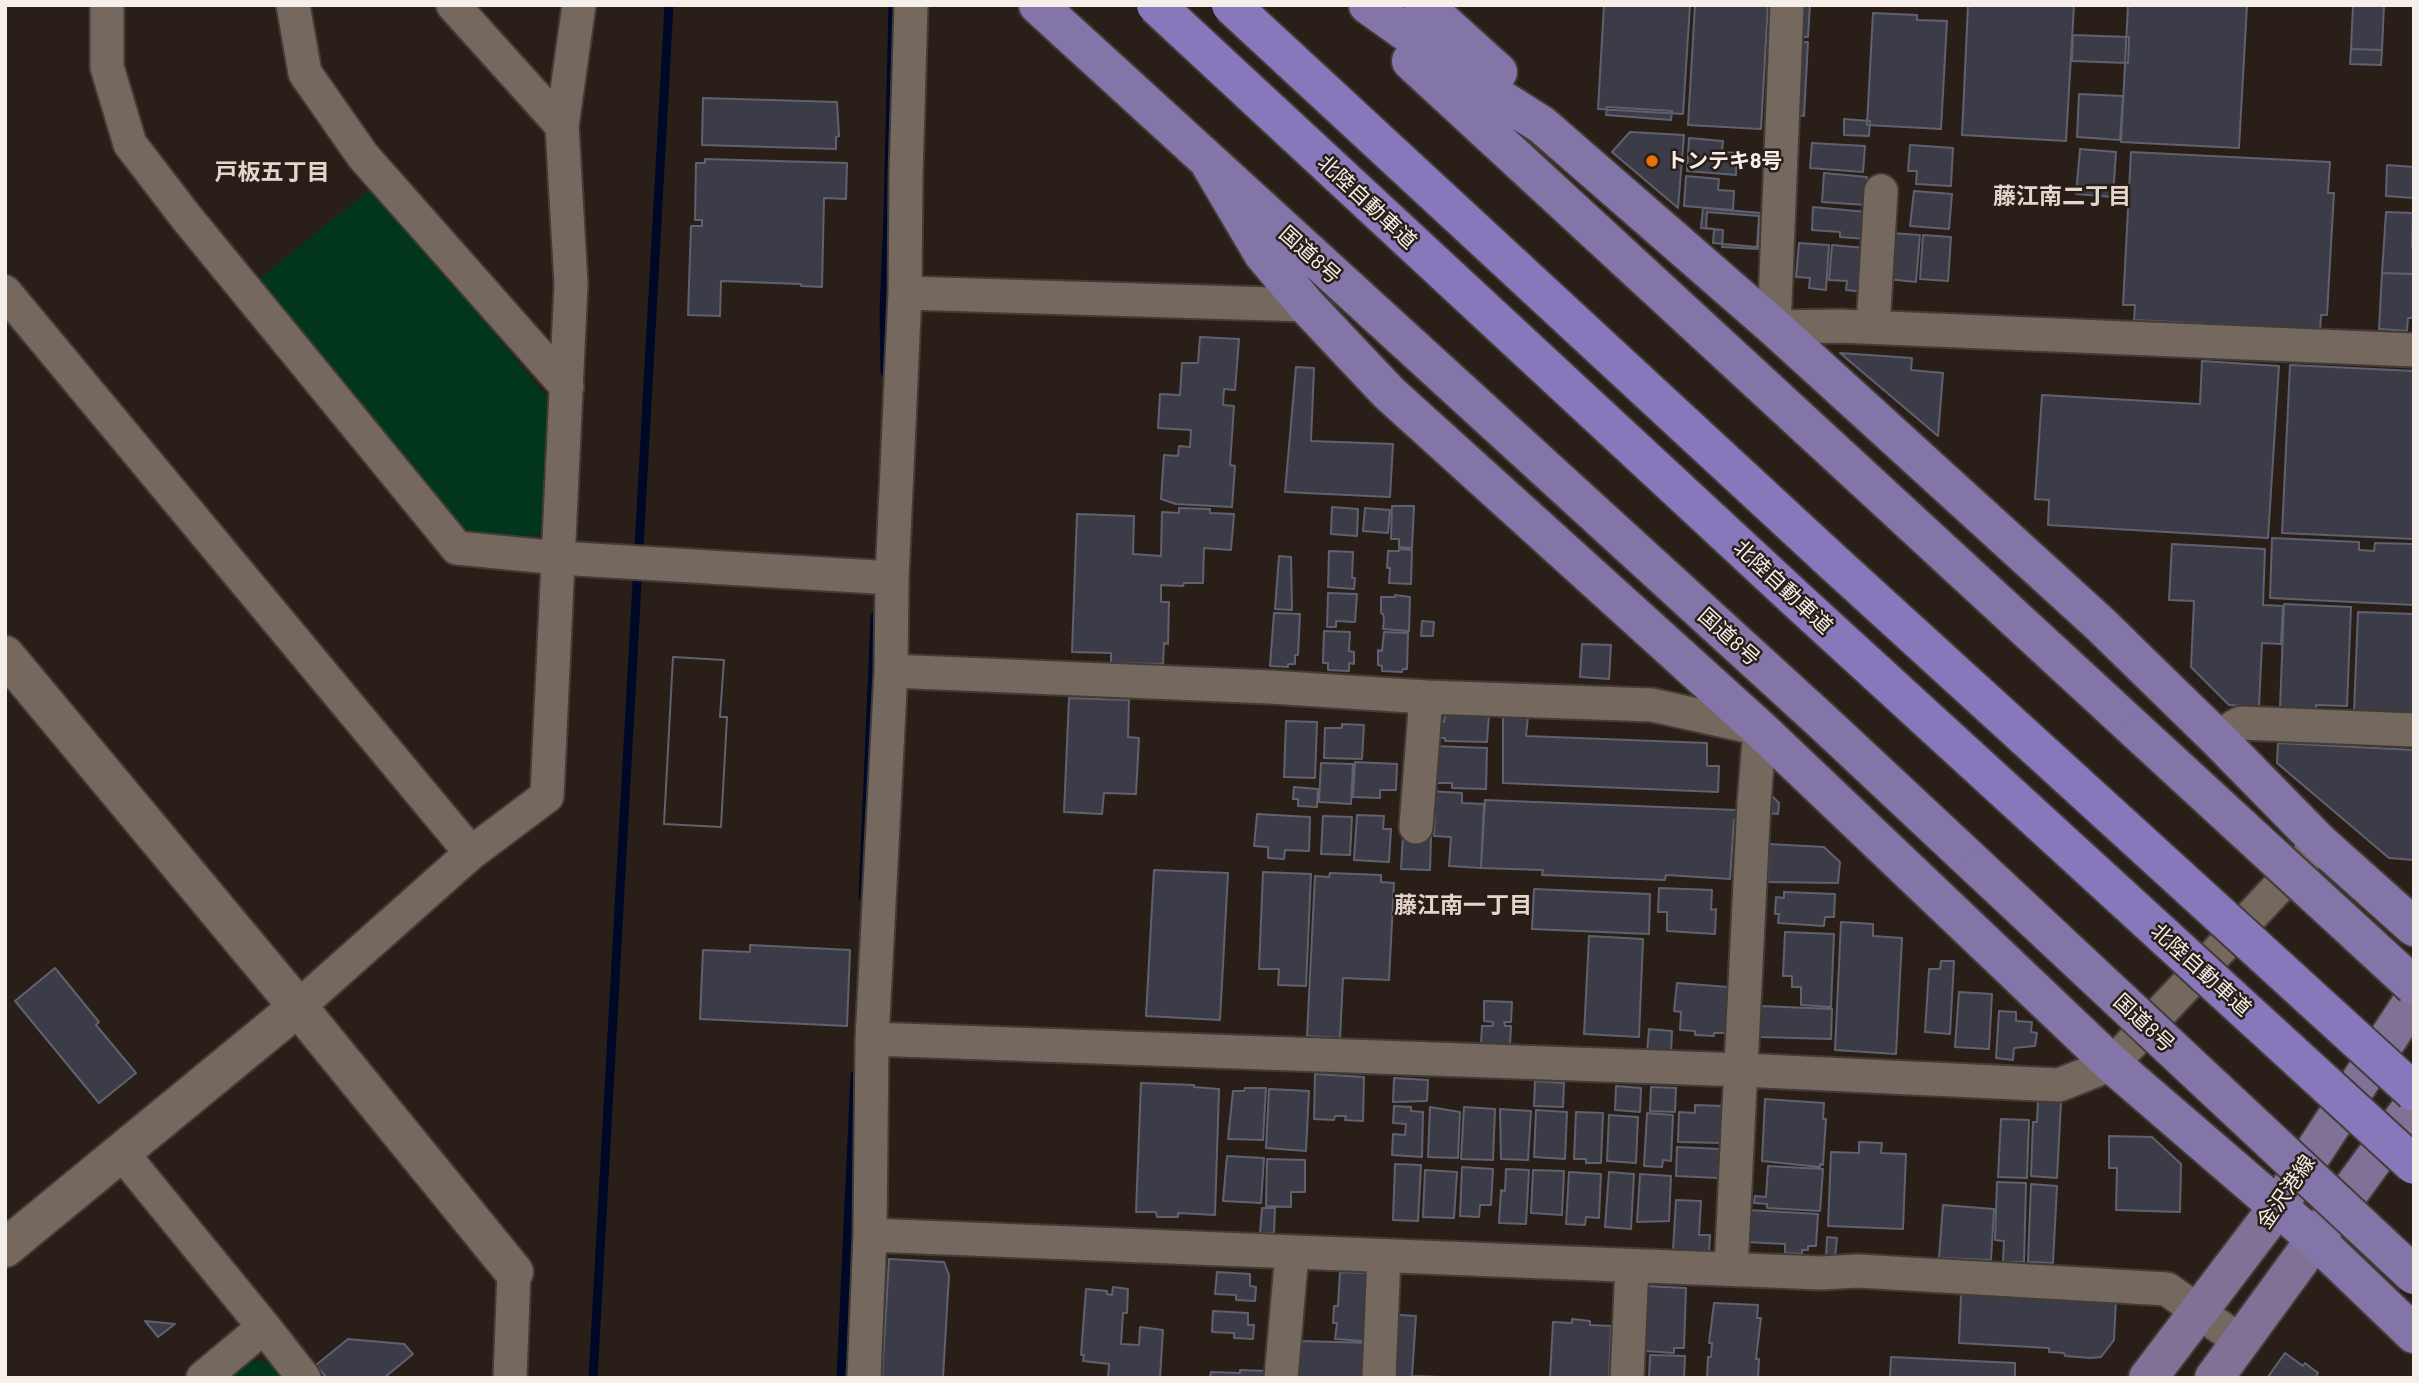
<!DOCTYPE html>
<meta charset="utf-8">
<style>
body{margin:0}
#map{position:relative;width:2419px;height:1383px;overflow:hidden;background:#291f18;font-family:Barlow,sans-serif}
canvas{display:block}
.frame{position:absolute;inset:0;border:7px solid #f5eee9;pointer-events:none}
</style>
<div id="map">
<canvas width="2419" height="1383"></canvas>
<div class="frame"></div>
</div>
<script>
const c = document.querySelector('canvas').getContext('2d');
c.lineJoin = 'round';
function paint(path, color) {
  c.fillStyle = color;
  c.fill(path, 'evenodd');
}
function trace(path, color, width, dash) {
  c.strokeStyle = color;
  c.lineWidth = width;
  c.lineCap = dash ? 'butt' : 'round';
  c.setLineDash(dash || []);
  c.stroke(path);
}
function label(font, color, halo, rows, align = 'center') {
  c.font = font + ' Barlow,"Noto Sans JP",sans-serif';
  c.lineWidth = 5;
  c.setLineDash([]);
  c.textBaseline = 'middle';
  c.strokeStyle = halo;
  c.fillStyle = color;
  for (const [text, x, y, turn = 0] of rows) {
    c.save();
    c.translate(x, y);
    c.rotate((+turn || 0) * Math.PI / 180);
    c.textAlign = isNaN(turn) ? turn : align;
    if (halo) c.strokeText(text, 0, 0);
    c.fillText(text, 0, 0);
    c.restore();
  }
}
const green = new Path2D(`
 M373,187L553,404L548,526L535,537L468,534L458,529L258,280Z
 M248,1360L272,1363L284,1378H227Z`);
const stream = new Path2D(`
 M885,372L884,310L888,217L893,5
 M863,897L875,617
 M593,1378L669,5
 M841,1378L855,1075`);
const building = new Path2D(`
 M1604,5H1690L1683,114L1598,109Z
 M1695,5H1768L1761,129L1688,125Z
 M1803,5H1810L1808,37H1802Z
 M1968,5H2074L2066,141L1962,135Z
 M2128,5H2247L2239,148L2121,142Z
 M2353,5H2384L2382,50L2351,49Z
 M1873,13L1917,15V20L1947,21L1941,129L1867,125Z
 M2073,35L2129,37L2128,63L2072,61Z
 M1802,42H1808L1804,116L1798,115Z
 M2351,49L2382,50L2381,65L2350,64Z
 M2079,94L2123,96L2120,140L2077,137Z
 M703,98L837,102L839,136L836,137V149L702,145Z
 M1607,107L1672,111L1671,120L1606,115Z
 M1844,119L1870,121L1869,136L1844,135Z
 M1630,132L1684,135L1678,208L1612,152Z
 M1689,138L1723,141L1722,152L1737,153L1736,175L1687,171Z
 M1812,143L1865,146L1863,172L1810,168Z
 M1910,145L1953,148L1951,186L1916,184L1917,171H1908Z
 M2080,149L2116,152L2113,197L2076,194Z
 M2131,152L2330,162L2328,193H2334L2327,315H2321L2320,330L2134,320L2135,305H2123Z
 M705,159L847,163L846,199L824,198L822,287L801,286V284L721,281L720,316L688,315L691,226H702V220H695L696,163H705Z
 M2387,165L2414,167V198L2386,196Z
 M1824,173L1867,177L1866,205L1822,202Z
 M1686,176L1719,179L1718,190L1734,191L1733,210L1684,206Z
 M1914,191L1952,194L1949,229L1910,226Z
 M1813,207L1867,212L1866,239L1840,237V232L1812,230Z
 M1703,208L1761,213L1758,249L1722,247L1723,230L1701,228Z
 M1707,212L1759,216L1757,247L1713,243L1714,229L1706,228Z
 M2386,212L2413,213L2412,248H2414V274L2382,273Z
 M1891,233L1920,235L1916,282L1887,279Z
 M1923,235L1951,237L1948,281L1920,279Z
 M1799,243L1829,245L1826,290L1809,288L1810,278L1796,277Z
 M1832,245L1866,248L1863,292L1846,290L1847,281L1829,280Z
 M2382,273L2414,274V318H2408L2407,331L2379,329Z
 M1200,337L1239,339L1235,390L1224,389L1223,405L1234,406L1230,465L1235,466L1232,507L1176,504L1161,499L1164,455L1178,456L1179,446L1190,447L1191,430L1158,428L1160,394L1180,395L1182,363H1198Z
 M1840,353L1912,358L1911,370L1943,373L1938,436Z
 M2202,361L2279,366L2268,538L2048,525L2049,500L2035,499L2042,395L2200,404Z
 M2290,365L2414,371V539L2282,533Z
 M1296,367L1314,368L1311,441L1393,444L1390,497L1285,492Z
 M1392,506H1414L1412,548L1399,547V539H1391Z
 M1332,507L1358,509L1357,536L1331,534Z
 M1179,508L1210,509V513L1234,514L1231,550L1204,548L1203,583H1184L1183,586L1161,585V602H1169L1168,644L1164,643L1163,664L1111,663V653L1072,652L1077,514L1134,516L1133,554L1161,556L1162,512L1179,513Z
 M1365,508L1390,510L1388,533L1363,531Z
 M2272,538L2359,542V550L2374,551L2375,543L2414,544V605L2270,598Z
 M2172,544L2265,549L2263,605L2283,606L2281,644L2262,643L2259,707L2229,705L2191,667L2194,601L2169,600Z
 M1399,549L1412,550L1411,584L1389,583L1390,568H1387L1388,551H1399Z
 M1329,551L1353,552L1352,578H1355L1354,589L1328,587Z
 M1279,556L1291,557L1292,610L1275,609Z
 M1328,593L1357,594L1355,622L1336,621V627H1327Z
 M1395,595L1410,597L1409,631L1383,629L1384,618L1383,614L1381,613V597H1395Z
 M2284,604L2351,607L2347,706L2316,705V711L2280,709Z
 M2358,612L2414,614V713L2354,711Z
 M1274,613L1300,614L1298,655H1295V664H1288V667L1270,666Z
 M1422,621L1434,622L1433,636H1421Z
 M1324,631L1350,632L1349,651L1354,652V664L1349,663V671L1328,670V663H1323Z
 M1384,632L1408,633L1407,669H1403L1402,672L1382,671V666L1378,665V650L1382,651Z
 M1582,644L1611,645L1609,679L1580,677Z
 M673,657L724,660L720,717H727L721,827L664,824Z
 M673,657L724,660L720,717H727L721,827L664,824Z
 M1069,698L1129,700L1128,737L1139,738L1136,794L1104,793L1102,814L1064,812Z
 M1446,711L1489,714L1487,742L1445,741V738H1428L1430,721L1444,722Z
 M1503,715L1528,717L1526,736L1707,743V766H1719L1718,792L1503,783Z
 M1286,721L1317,722L1315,778L1284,777Z
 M1342,724L1364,725L1362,759L1324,758L1325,728H1342Z
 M2278,743L2414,750V860L2389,858L2277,763Z
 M1434,746L1487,748L1486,789L1452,788V783H1433Z
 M1355,762L1397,764L1396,790H1380V798L1353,797Z
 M1321,763L1353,764L1351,804L1319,802Z
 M1294,787L1318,789L1317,807L1298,806V799H1293Z
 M1429,791L1462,793V803L1484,804L1481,868L1449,866L1451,837L1434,836L1435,815L1428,814Z
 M1770,794L1779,803L1778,814L1765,813Z
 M1485,800L1737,810V820H1734L1730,879L1666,875L1665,880L1542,875L1543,870L1481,868Z
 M1257,814L1310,817L1309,851L1285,850L1284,859L1268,858V847L1254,846Z
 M1357,815L1384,816L1383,829H1391L1389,862L1354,860Z
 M1323,816L1352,817L1350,855L1321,854Z
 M1403,835L1431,837L1430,870L1401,869Z
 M1769,844L1824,847L1840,862L1838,883L1768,882Z
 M1154,870L1228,873L1220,1020L1146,1016Z
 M1263,872L1311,874L1306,986L1278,985L1279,969H1259Z
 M1330,873L1381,875V882L1394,883L1389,980L1343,978L1340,1038L1307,1036L1315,876L1329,877Z
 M1659,888L1712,890L1711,910L1716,909L1715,934L1667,931V912H1658Z
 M1534,889L1650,894L1649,934L1532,929Z
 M1784,892L1835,894L1834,917H1825L1824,926L1778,923L1779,914H1775L1776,897L1784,898Z
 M1841,922L1873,924V936L1902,938L1896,1054L1835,1050Z
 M1785,932L1834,934L1831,1007L1801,1005V987H1792V976H1783Z
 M1589,936L1643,939L1639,1037L1584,1034Z
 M750,945L850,950L847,1026L700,1019L703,950L750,952Z
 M1941,961H1954L1950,1034L1925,1032L1929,969H1940Z
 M55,968L99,1022L96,1025L136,1073L99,1103L15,1001Z
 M1677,983L1728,987L1727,1033H1714V1036L1695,1035V1031L1680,1030L1681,1012L1674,1011Z
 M1959,992L1992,994L1989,1049L1955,1047Z
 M1484,1001L1512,1002L1511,1022H1504L1505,1026H1511L1510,1045L1481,1044L1482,1026H1493V1022L1484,1021Z
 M1760,1006L1832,1009L1831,1039L1759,1037Z
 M1999,1011L2016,1012V1021L2032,1022L2031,1032L2037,1033L2035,1046L2014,1048L2013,1060L1996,1058Z
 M1649,1029L1672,1031L1671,1054L1647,1053Z
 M1315,1074L1364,1077L1363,1121L1345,1120L1346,1116H1335L1334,1120L1314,1119Z
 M1394,1078L1428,1080L1427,1101L1393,1102Z
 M1535,1081L1564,1083L1563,1107L1534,1106Z
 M1141,1083L1194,1085V1087L1219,1089L1215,1215L1178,1213V1217H1157L1156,1212H1136Z
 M1616,1086L1641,1088L1640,1112L1615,1110Z
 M1651,1087L1676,1088L1675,1112L1650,1111Z
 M1245,1088H1266L1263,1140L1228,1139L1233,1091H1244Z
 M1269,1089L1309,1091L1306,1151L1266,1148Z
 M1765,1099L1824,1103L1823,1119H1826L1823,1165L1820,1164V1167L1762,1161Z
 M2038,1100L2061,1102L2057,1178L2031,1176L2033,1122H2037Z
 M1695,1105L1724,1106L1722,1143L1678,1142L1679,1112L1695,1113Z
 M1394,1106L1411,1107V1111L1423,1112L1422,1157L1392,1155L1393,1134L1405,1135L1406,1124L1393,1123Z
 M1430,1107L1460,1112L1458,1158L1428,1157Z
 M1464,1107L1495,1109L1493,1160L1461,1159Z
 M1500,1109L1531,1111L1528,1160L1501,1159Z
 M1536,1110L1567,1112L1565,1159L1534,1157Z
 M1576,1112L1603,1113L1601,1163H1586V1159H1574Z
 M1647,1113L1673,1115L1671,1161L1663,1160L1662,1167L1644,1166Z
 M1609,1115L1638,1117L1636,1163L1607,1161Z
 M2001,1119L2029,1120L2027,1178L1998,1177Z
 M2109,1136L2152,1137L2181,1164L2180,1212L2116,1210L2117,1168H2109Z
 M1859,1142L1882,1143L1881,1153L1906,1154L1903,1229L1828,1226L1831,1152L1859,1153Z
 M1677,1147L1720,1149L1718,1178L1676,1176Z
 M1227,1156L1264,1158L1261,1203L1223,1201Z
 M1267,1159L1305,1160V1192H1291V1207L1266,1206Z
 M1395,1164L1421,1165L1418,1221L1393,1220Z
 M1768,1166L1823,1169L1820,1211L1767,1208V1204L1754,1203L1755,1196L1766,1197Z
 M1462,1167L1493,1169L1491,1205H1480L1479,1217L1460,1216Z
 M1506,1169L1529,1170L1526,1224L1499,1223L1501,1190L1505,1191Z
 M1425,1170L1457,1172L1454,1218L1423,1217Z
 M1533,1170L1564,1171L1562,1215L1531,1213Z
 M1569,1172L1601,1174L1599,1218L1586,1217L1585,1225L1566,1224Z
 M1609,1172L1634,1174L1631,1229L1605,1227Z
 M1640,1174L1671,1176L1669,1221L1637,1222Z
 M1997,1182L2026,1183L2024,1262H2003L2004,1241L1995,1240Z
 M2031,1184L2057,1186L2053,1263L2028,1262Z
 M1676,1200L1701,1201L1699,1235H1710L1709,1252L1673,1250Z
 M1943,1205L1994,1209L1991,1260L1939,1258Z
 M1262,1208H1275L1274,1233H1260Z
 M1748,1210L1818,1214L1816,1246H1808V1250H1802V1254L1785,1253V1244L1746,1242Z
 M1827,1237L1837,1238L1835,1258L1826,1257Z
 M889,1259L944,1262L949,1275L943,1378H882Z
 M1217,1272L1250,1274V1286L1256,1287L1255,1301L1236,1300V1295L1215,1294Z
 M1340,1272L1382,1274L1377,1342L1335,1339L1337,1323H1333L1334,1306H1338Z
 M1646,1286L1686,1288L1684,1348H1674V1353L1644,1351Z
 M1113,1287L1128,1289L1127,1313H1123L1121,1344L1139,1345L1140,1327L1163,1330L1160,1378H1108L1109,1364L1083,1361L1084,1355H1081L1086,1289L1107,1291V1294L1112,1295Z
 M1970,1292L2116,1299L2114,1340L2101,1357L2091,1358L2065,1356L2064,1353L2049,1352V1348L1959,1343L1961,1294L1969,1295Z
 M1714,1303L1758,1305L1757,1318H1761L1756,1359H1759L1758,1378H1707L1708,1357H1711L1712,1343H1709Z
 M1213,1311L1248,1313V1325H1254L1253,1339L1234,1338V1333L1212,1332Z
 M1387,1314L1416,1316L1412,1376L1470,1378H1386Z
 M1572,1319L1590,1321V1325L1611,1326L1609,1376L1611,1378H1550L1553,1322L1572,1323Z
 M145,1321L175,1324L158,1337Z
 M348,1339L404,1344L413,1354L384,1378H327L316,1365Z
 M1300,1341L1373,1343L1372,1378H1292Z
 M2285,1353L2303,1366L2305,1363L2318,1373L2316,1377L2317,1378H2267Z
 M1650,1355L1685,1356L1684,1378H1649Z
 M1891,1357L2015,1363V1378H1890Z
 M1240,1370L1268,1371V1378H1210L1211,1372L1240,1373Z`);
const minor = new Path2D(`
 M107,5V67L130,144L186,217L457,548L559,558L892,578
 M293,5L305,73L363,156L567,387
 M453,5L562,126
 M1787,5L1774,327L1839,326L2414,350
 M5,292L471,853
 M905,293L1306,305
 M1873,327L1881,191
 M891,671L1270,687L1426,697L1652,705L1760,729L1754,802L1731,1269
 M2219,740L2235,726L2241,723L2414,730
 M1416,827L1426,697
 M298,1007L471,853L547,796L571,284L562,126L579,5
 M872,1039L1742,1070L2059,1085L2112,1064L2320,843
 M121,1152L264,1327L203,1378
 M870,1235L1821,1273L1858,1271L2167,1289L2241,1342
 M264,1327L304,1378
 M510,1378L514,1272
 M864,1378L870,1235L872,1039L891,671L892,578L905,293L906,175L911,5
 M1281,1378L1292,1253
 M1379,1378L1384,1257
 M1627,1378L1632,1266`);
const tertiary = new Path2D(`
 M5,655L298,1007L514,1272
 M5,1248L298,1007`);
const primary = new Path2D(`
 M2148,1378L2277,1208L2414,999
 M2214,1378L2414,1104`);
const trunk = new Path2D(`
 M1038,5L1825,724L1980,869
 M1368,5L1490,92L1542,125L1774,327L2099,623L2219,740L2320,843L2414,927
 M1424,5L1498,72
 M1411,61L2138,732
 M1210,164L1263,254L1306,305L1389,393L1760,729L2112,1064L2315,1239L2414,1334`);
const trunkBridge = new Path2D(`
 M2138,732L2414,986
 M1980,869L2414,1275`);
const motorwayBridge = new Path2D(`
 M1156,5L1796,599L2414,1165
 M1231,5L1834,563L2414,1092`);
const markers = [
 [1652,161,7,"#e8710a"]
];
const poiNames = [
 ["トンテキ8号",1666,161]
];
const streetNames = [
 ["北陸自動車道",1367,202,43],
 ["国道8号",1310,255,42],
 ["北陸自動車道",1783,587,43],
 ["国道8号",1729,637,42],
 ["北陸自動車道",2201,970,42],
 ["国道8号",2144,1023,43],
 ["金沢港線",2286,1192,-55]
];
const neighbourhoodNames = [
 ["戸板五丁目",272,172],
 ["藤江南二丁目",2062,196],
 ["藤江南一丁目",1463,905]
];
paint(green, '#01361d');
trace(stream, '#000827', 9);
paint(building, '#3b3c47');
trace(building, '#60616e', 2);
trace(minor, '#433b36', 37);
trace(tertiary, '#433b36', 42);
trace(primary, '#433b36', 42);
trace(trunk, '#433b36', 42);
trace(minor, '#74685f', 33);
trace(tertiary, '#74685f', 38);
trace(primary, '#7f7296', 38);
trace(trunk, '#8375a8', 38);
trace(trunkBridge, '#433b36', 42, []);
trace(motorwayBridge, '#433b36', 42, []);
trace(trunkBridge, '#8375a8', 38);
trace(motorwayBridge, '#8778bb', 38);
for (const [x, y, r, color] of markers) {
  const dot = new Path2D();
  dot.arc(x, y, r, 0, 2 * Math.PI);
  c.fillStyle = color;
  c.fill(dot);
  trace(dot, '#291f18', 2.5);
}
label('bold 21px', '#f5eee9', '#291f18', poiNames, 'left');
label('21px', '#f5eee9', '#291f18', streetNames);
label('bold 23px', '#e4d6cc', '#291f18', neighbourhoodNames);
</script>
